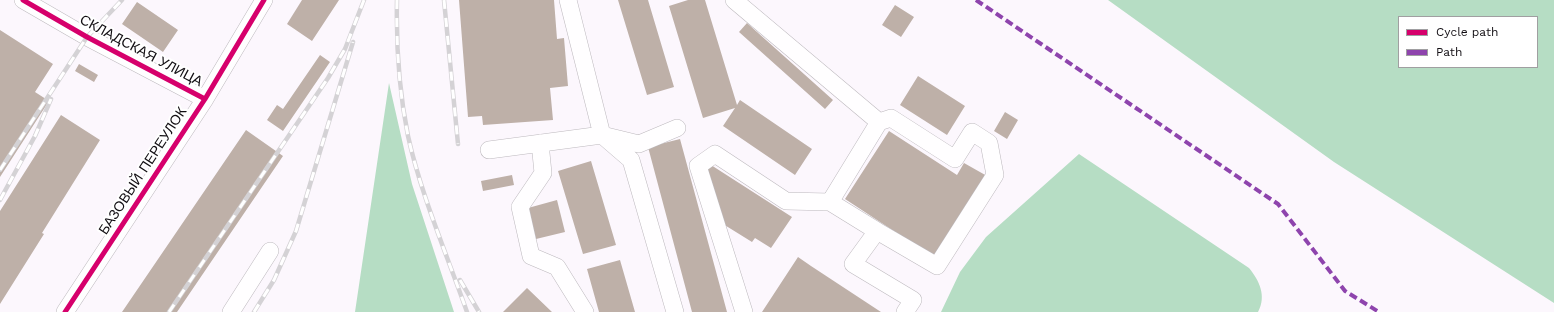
<!DOCTYPE html>
<meta charset="utf-8">
<style>
body{margin:0}
#map{position:relative;width:1554px;height:312px;overflow:hidden;background:#fcf7fd;font-family:"Work Sans",sans-serif}
canvas{display:block}
.legend{position:absolute;left:1398px;top:16px;width:140px;height:52px;box-sizing:border-box;background:#fff;border:1px solid #a09fa1;margin:0;padding:5px 7px;list-style:none;font-size:12px;color:#120e13}
.legend li{display:flex;align-items:center;gap:8px;height:20px}
.legend b{width:20px;border:1px solid #a09fa1}
</style>
<div id="map">
<canvas width="1554" height="312"></canvas>
<ul class="legend">
<li><b style="height:5px;background:#d6006c"></b>Cycle path</li>
<li><b style="height:5px;background:#8e44ad"></b>Path</li>
</ul>
</div>
<script>
const c = document.querySelector('canvas').getContext('2d');
c.lineJoin = 'round';
function paint(path, color) {
  c.fillStyle = color;
  c.fill(path, 'evenodd');
}
function trace(path, color, width, dash) {
  c.strokeStyle = color;
  c.lineWidth = width;
  c.lineCap = dash ? 'butt' : 'round';
  c.setLineDash(dash || []);
  c.stroke(path);
}
function label(font, color, halo, rows, align = 'center') {
  c.font = font + ' "Work Sans",sans-serif';
  c.lineWidth = 4;
  c.setLineDash([]);
  c.textBaseline = 'middle';
  c.strokeStyle = halo;
  c.fillStyle = color;
  for (const [text, x, y, turn = 0] of rows) {
    c.save();
    c.translate(x, y);
    c.rotate((+turn || 0) * Math.PI / 180);
    c.textAlign = isNaN(turn) ? turn : align;
    if (halo) c.strokeText(text, 0, 0);
    c.fillText(text, 0, 0);
    c.restore();
  }
}
const forest = new Path2D(`
 M1108,0H1554V303L1334,162ZM1399,17H1537V67H1399Z
 M389,83L412,184L454,312H355Z
 M1079,154L1249,268C1259,280 1267,296 1258,312H941L960,272L986,237Z`);
const building = new Path2D(`
 M302,0H339L312,41L287,24Z
 M459,0H554L557,39L564,38L568,86L550,88L553,120L483,125L482,116L468,117Z
 M618,0H648L674,87L647,95Z
 M688,0H705L737,105L740,100L812,149L795,175L723,126L735,108L703,118L669,6Z
 M137,2L178,30L163,52L122,24Z
 M895,5L914,17L901,37L882,25Z
 M747,23L833,100L825,109L739,32Z
 M0,30L53,64L35,92L49,101L0,177Z
 M320,55L330,62L283,131L267,120L277,105L283,109Z
 M79,64L98,75L94,82L75,71Z
 M918,76L965,106L947,135L900,105Z
 M1005,112L1018,120L1007,139L994,131Z
 M61,115L100,140L42,233L44,234L0,304V211Z
 M246,130L283,156L177,312H122Z
 M889,131L957,175L964,163L987,176L934,259L912,243L845,199Z
 M680,139L727,312H692L648,147Z
 M591,161L616,245L583,254L558,171Z
 M711,165L792,217L771,248L755,238L752,242L723,224L706,171Z
 M512,175L514,185L483,191L481,181Z
 M557,200L565,232L536,239L528,208Z
 M798,257L811,266L881,312H762Z
 M620,260L635,312H599L587,269Z
 M527,288L552,312H503Z`);
const minor = new Path2D(`
 M23,0L87,37L205,99
 M568,0L602,135L631,160L675,312
 M734,0L879,122L830,202
 M540,143L543,173L520,207L531,256L557,267L585,312
 M489,150L602,135L639,144L677,128
 M877,231L937,266L995,175L989,143L972,132L955,159L891,118L879,122
 M65,312L205,99L264,0
 M231,312L270,251
 M744,312L698,166L715,154L786,201L830,202L877,231L853,264L913,300L905,312`);
const rail = new Path2D(`
 M397,0C396,46 399,91 408,136C421,195 447,255 467,312
 M444,0L458,144
 M0,170L87,37L122,0
 M0,200L35,136L51,99
 M460,280L479,312
 M169,312L328,78L345,49L364,0
 M254,312L274,280L296,231L353,42`);
const quiet = new Path2D(`
 M976,0L1278,204L1345,291L1379,312`);
const cycleway = new Path2D(`
 M23,0L87,37L205,99
 M65,312L205,99L264,0`);
const streetNames = [
 ["СКЛАДСКАЯ УЛИЦА",141,51,28],
 ["БАЗОВЫЙ ПЕРЕУЛОК",143,171,-57]
];
paint(forest, '#b6ddc4');
paint(building, '#beb0a8');
trace(minor, '#bdb9be', 18);
trace(minor, '#fffeff', 17);
trace(rail, '#d4d2d5', 4.5);
trace(rail, '#fff', 3, [9]);
trace(quiet, '#8e44ad', 4, [8, 4]);
trace(cycleway, '#d6006c', 5);
label('14px', '#120e13', '#fff', streetNames);
</script>
